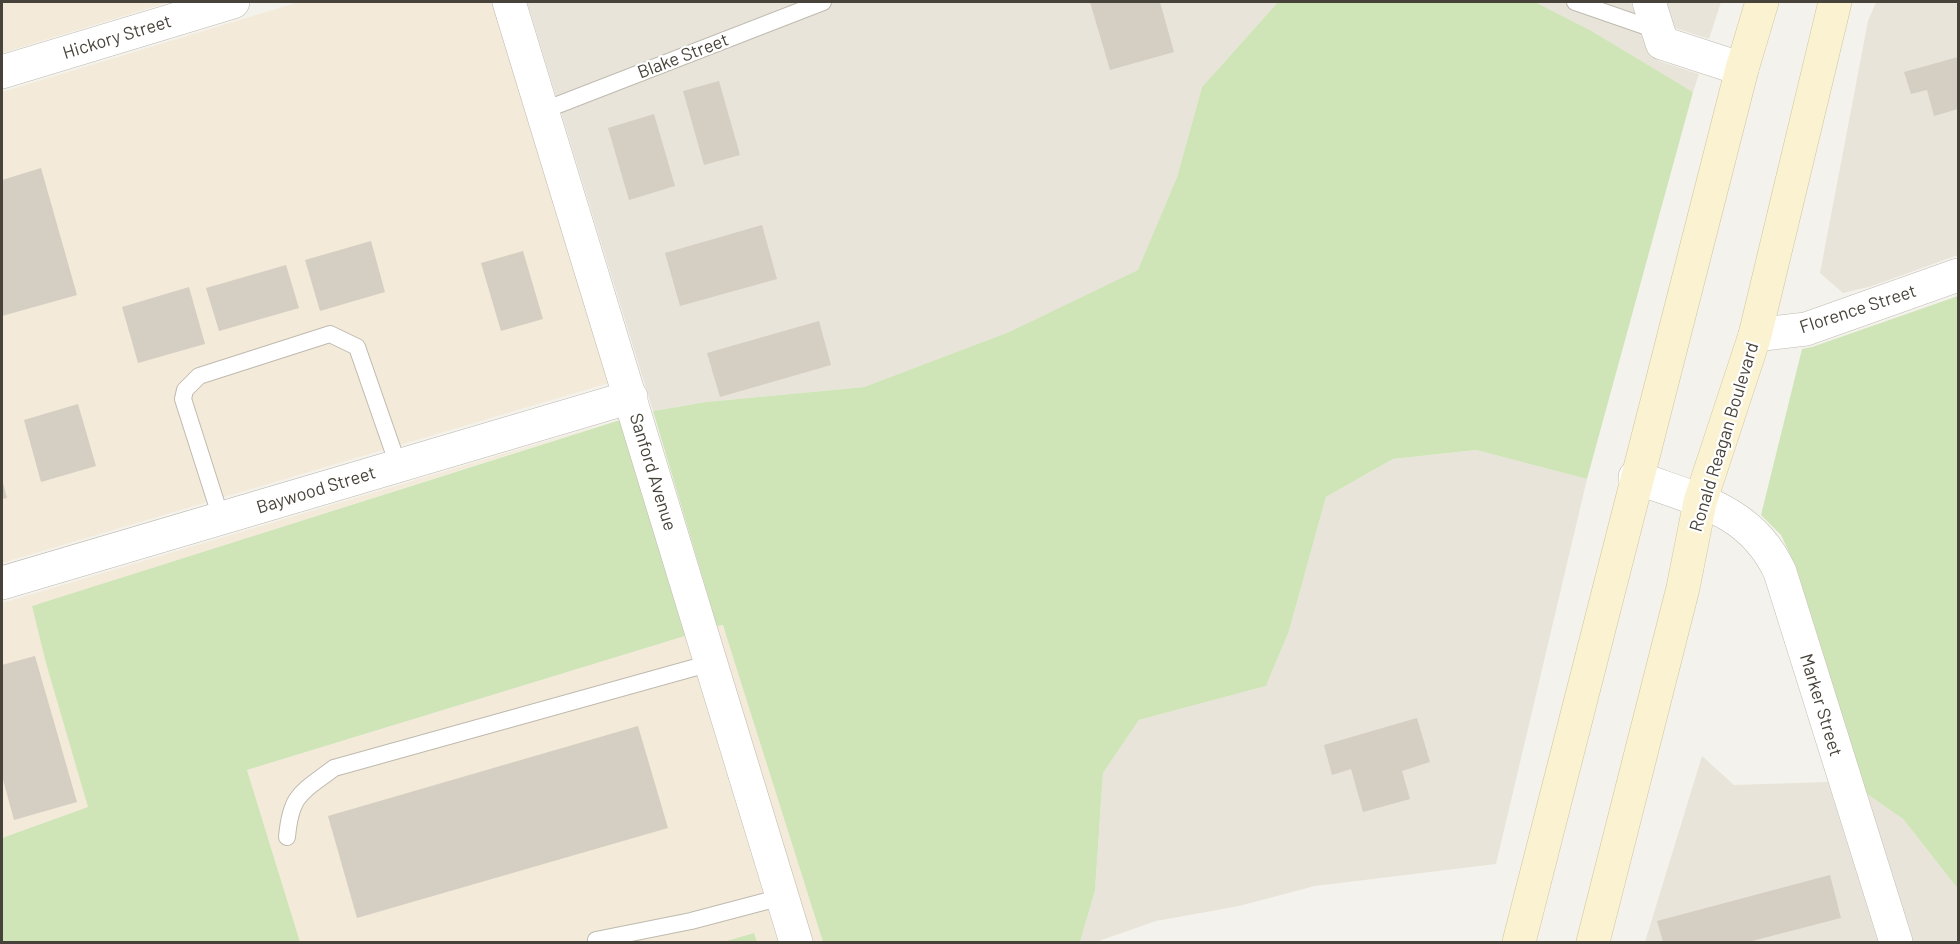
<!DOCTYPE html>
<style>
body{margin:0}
#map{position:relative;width:1960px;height:944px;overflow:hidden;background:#f4f2ec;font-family:Barlow,sans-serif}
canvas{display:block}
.frame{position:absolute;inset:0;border:3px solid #48433a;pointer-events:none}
</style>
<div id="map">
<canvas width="1960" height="944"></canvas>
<div class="frame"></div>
</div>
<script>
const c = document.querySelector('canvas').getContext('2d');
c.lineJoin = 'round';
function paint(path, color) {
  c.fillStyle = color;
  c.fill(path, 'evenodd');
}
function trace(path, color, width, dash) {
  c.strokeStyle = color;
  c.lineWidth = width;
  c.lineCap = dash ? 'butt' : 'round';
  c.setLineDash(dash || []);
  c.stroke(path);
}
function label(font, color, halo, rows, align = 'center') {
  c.font = font + ' Barlow,sans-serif';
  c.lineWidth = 4.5;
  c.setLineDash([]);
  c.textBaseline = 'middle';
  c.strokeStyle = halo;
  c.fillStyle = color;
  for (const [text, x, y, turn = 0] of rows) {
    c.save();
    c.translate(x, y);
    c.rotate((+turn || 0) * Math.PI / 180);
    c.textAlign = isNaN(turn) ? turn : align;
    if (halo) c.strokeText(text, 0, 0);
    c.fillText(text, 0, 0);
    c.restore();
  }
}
const residential = new Path2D(`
 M527,2H1278L1202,87L1177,177L1139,270L1009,332L864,387L706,402L653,411Z
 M1535,2H1631L1647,49L1659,61L1699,74L1693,92L1590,30Z
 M1666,2H1721L1709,39L1675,28Z
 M1876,2H1958V255L1872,286L1843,293L1820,273L1868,21Z
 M1476,450L1587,479L1496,864L1315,886L1239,906L1156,921L1096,942H1080L1095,891L1103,773L1139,720L1266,686L1289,631L1326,497L1393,459Z
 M1702,756L1734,785L1828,782L1878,942H1645Z
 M1867,794L1903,819L1958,889V942H1913Z`);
const commercial = new Path2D(`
 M2,2H169L2,53Z
 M299,2H492L609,383L2,563V92Z
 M611,422L33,606L88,807L2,838V603Z
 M722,625L726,635L823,942H813L717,626Z
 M685,636L778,942H757L754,933L723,942H300L247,770Z`);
const green = new Path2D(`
 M1278,2H1535L1590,30L1693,92L1587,479L1476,450L1393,459L1326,497L1289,631L1266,686L1139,720L1103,773L1095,891L1080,942H823L726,635L723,625L717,626L653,411L706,402L864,387L1009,332L1138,270L1177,177L1202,87Z
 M1958,296V889L1903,819L1867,794L1796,567L1781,535L1761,515L1802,349L1812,347Z
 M620,420L685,636L247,770L300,942H2V838L88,807L46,663L32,606Z
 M754,933L757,942H723Z`);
const building = new Path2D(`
 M1090,2H1160L1174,52L1110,70Z
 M1958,57V109L1934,116L1927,90L1911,94L1904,72Z
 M719,81L740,155L704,165L683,91Z
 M654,114L675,186L629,200L608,128Z
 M41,168L77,295L2,316V180Z
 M762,225L777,279L680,306L665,253Z
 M371,241L385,292L320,311L305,260Z
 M523,251L543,319L501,331L481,263Z
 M286,265L299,308L219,331L206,288Z
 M189,287L205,344L138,363L122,307Z
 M819,321L831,365L720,397L707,353Z
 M78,404L96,466L41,482L24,420Z
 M2,479L7,498L2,499Z
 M35,656L77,802L14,820L2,776V665Z
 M1417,718L1430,762L1402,771L1410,799L1363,812L1351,769L1332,775L1324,745Z
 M638,726L668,828L357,918L328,816Z
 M1830,875L1841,918L1748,942H1663L1657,921Z`);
const service = new Path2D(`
 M1575,2L1659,31
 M542,111L823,2
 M221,518L183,399L185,390L199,376L330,334L357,347L398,465
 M287,837C291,794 301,793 334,768L711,663
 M596,940L691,921L782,897`);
const minor = new Path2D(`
 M1649,2L1662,43L1742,69
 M2,72L233,2
 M1755,335L1806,329L1958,275
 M1635,477C1696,500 1751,509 1780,572L1896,942
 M2,583L631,397`);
const tertiary = new Path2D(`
 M509,2L796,942`);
const secondary = new Path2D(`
 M1519,942L1742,69L1762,2
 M1593,942L1683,588L1700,502L1755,335L1835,2`);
const streetNames = [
 ["Hickory Street",117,37,-17],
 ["Blake Street",683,56,-21],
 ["Florence Street",1858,309,-18],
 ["Ronald Reagan Boulevard",1724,437,-73],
 ["Sanford Avenue",653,472,73],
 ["Baywood Street",316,490,-17],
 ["Marker Street",1821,705,73]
];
paint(residential, '#e8e4da');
paint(commercial, '#f4ead9');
paint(green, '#cfe5b8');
paint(building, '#d5cec2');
trace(service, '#bfbaaf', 18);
trace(minor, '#bfbaaf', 34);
trace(tertiary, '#bfbaaf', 34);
trace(secondary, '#d0c69f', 34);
trace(service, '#fff', 16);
trace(minor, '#fff', 33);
trace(tertiary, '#fff', 33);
trace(secondary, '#faf2d0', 33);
label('18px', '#48433a', '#fff', streetNames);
</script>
